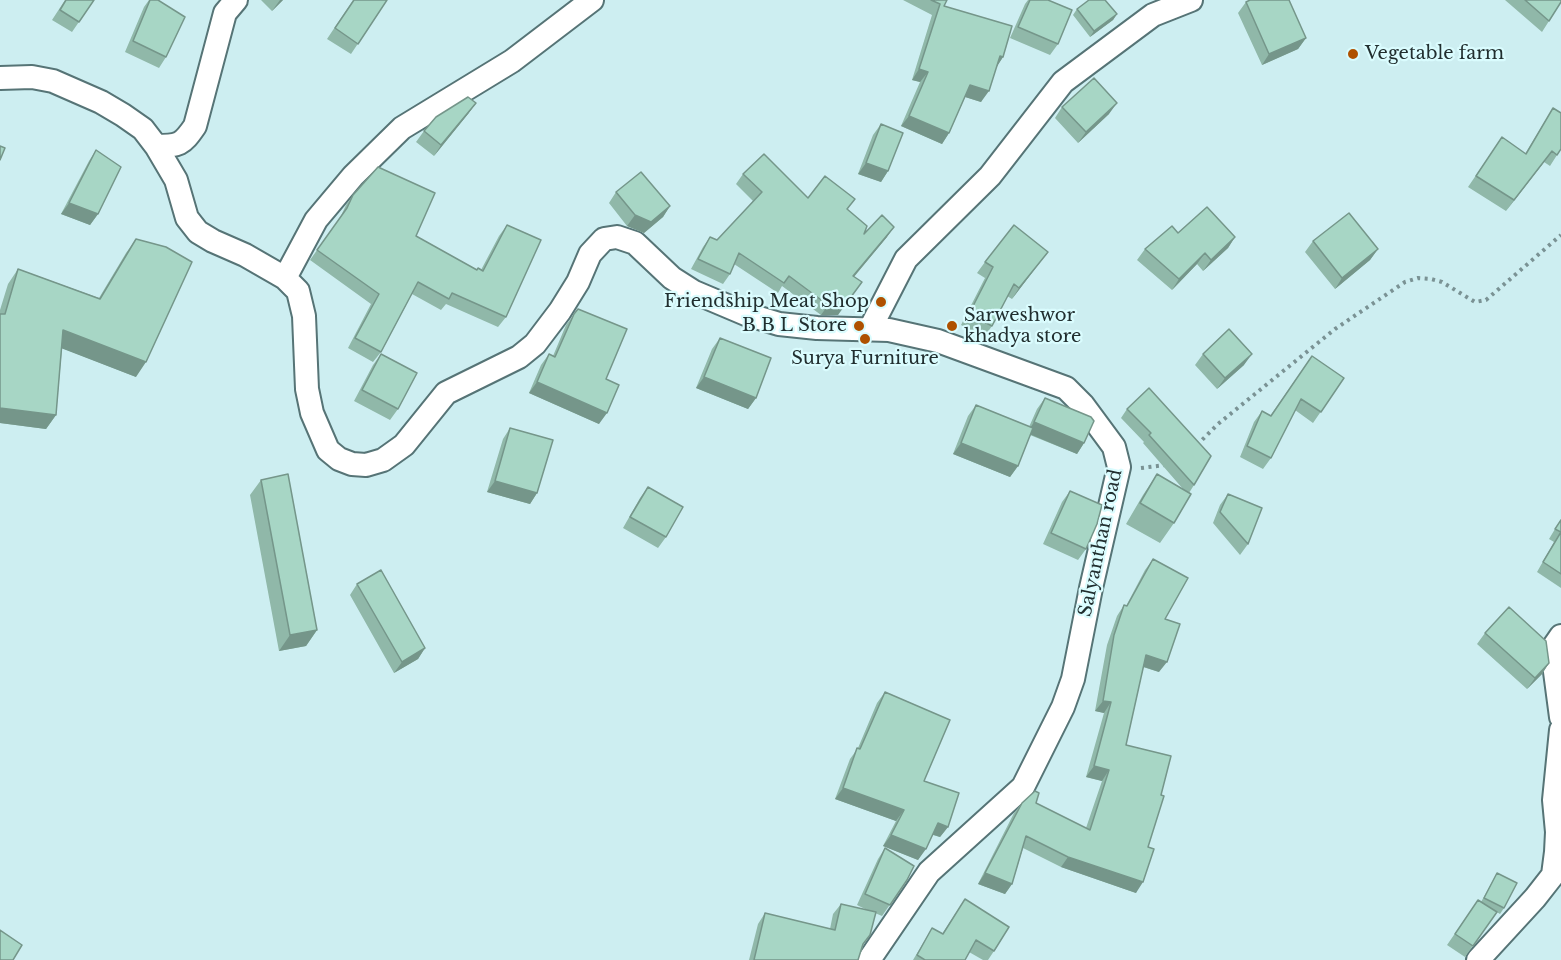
<!DOCTYPE html>
<style>
body{margin:0}
canvas{display:block;background:#cdeef1}
</style>
<canvas width="1561" height="960"></canvas>
<script>
const c = document.querySelector('canvas').getContext('2d');
c.lineJoin = 'round';
function trace(path, color, width, dash) {
  c.strokeStyle = color;
  c.lineWidth = width;
  c.lineCap = dash ? 'butt' : 'round';
  c.setLineDash(dash || []);
  c.stroke(path);
}
function paint(path, color) {
  c.fillStyle = color;
  c.fill(path, 'evenodd');
}
function label(font, color, halo, rows, align = 'center') {
  c.font = font + ' "Libre Baskerville",serif';
  c.lineWidth = 4.5;
  c.setLineDash([]);
  c.textBaseline = 'middle';
  c.strokeStyle = halo;
  c.fillStyle = color;
  for (const [text, x, y, turn = 0] of rows) {
    c.save();
    c.translate(x, y);
    c.rotate((+turn || 0) * Math.PI / 180);
    c.textAlign = isNaN(turn) ? turn : align;
    if (halo) c.strokeText(text, 0, 0);
    c.fillText(text, 0, 0);
    c.restore();
  }
}
const path = new Path2D(`
 M1197,445L1218,424L1335,329L1405,282L1418,278L1431,279L1442,282L1475,302L1486,300L1561,235
 M1141,468L1166,465`);
const street = new Path2D(`
 M0,78L32,77L53,81L101,102L123,115L143,129L156,146L176,180L187,218L198,232L213,241L245,255L285,278L298,291L304,316L307,389L312,413L328,450L339,459L352,464L366,465L383,460L404,445L446,393L519,357L535,344L560,311L578,282L590,254L604,239L617,237L635,243L672,278L694,292L746,314L779,324L817,328L889,330L938,341L1066,388L1083,405L1114,447L1119,467L1091,588L1073,679L1063,707L1023,787L929,872L869,960
 M156,146C179,146 182,145 195,126L225,13L236,0
 M285,278L316,220L353,176L402,128L512,61L592,0
 M870,329L906,259L990,176L1063,82L1153,15L1191,0
 M1561,636L1552,649L1561,717
 M1478,960L1535,898L1553,875L1556,852L1557,832L1554,800L1561,730`);
const wall = new Path2D(`
 M65,0H94L72,32L52,20Z
 M149,0H158L166,57L159,68L125,52L144,7Z
 M261,0H283L272,11Z
 M353,0H387L351,54L327,39Z
 M903,0H947L944,6L1003,57L997,66L981,102L965,97L949,133L942,144L901,126L920,82L912,80L932,15Z
 M1028,0H1048L1058,44L1050,55L1010,38L1025,4Z
 M1505,0H1561L1549,21L1542,32Z
 M1246,2L1306,38L1298,49L1262,65L1238,13Z
 M1077,9L1117,14L1113,20L1090,37L1073,15Z
 M476,103L468,114L434,156L416,142L424,131Z
 M1062,107L1109,114L1078,143L1055,118Z
 M1553,108L1557,155L1550,166L1544,162L1506,211L1468,187L1502,137L1525,154Z
 M881,124L888,171L881,182L858,174L873,135Z
 M96,150L98,214L90,225L61,214L89,161Z
 M743,174L808,198L847,209L864,234L887,237L854,277L838,315H821L782,286L778,293L734,264L730,274L723,284L691,269L703,247L710,237L717,240L753,201L736,184Z
 M616,192L670,206L663,217L644,233L627,226L609,203Z
 M353,195L416,236L477,270H481L499,236L507,225L506,317L498,327L446,304L441,310L412,294L381,352L373,362L348,348L371,304L310,260L340,218L346,205Z
 M1178,233L1235,237L1228,248L1203,271L1197,264L1172,290L1137,260L1145,249Z
 M136,239V377L62,348L56,415L46,429L0,423V310L8,284L18,269L99,298L126,253Z
 M1313,241L1378,249L1370,260L1335,289L1305,252Z
 M1048,252L1012,299L1007,296L992,326L984,337L961,325L985,278L977,273L985,262Z
 M578,309L606,379L599,424L529,393L541,365L549,354L553,356L566,325Z
 M720,338L756,398L748,409L696,388L712,349Z
 M381,354L398,409L390,420L354,401L373,365Z
 M1203,354L1244,365L1217,389L1195,365Z
 M1312,356L1344,378L1313,423L1295,410L1271,458L1263,469L1240,457L1254,422L1262,411L1270,416Z
 M1149,388L1194,485L1189,493L1174,523L1160,543L1126,524L1143,495L1157,474L1183,489L1143,443L1144,442L1121,418L1127,409Z
 M1045,398L1084,443L1077,454L1030,435L1018,466L1010,477L953,454L968,416L976,405L1029,427L1037,409Z
 M510,428L537,493L530,504L487,492L503,439Z
 M261,480L317,630L306,646L279,651L250,495Z
 M648,487L666,537L658,548L623,528L640,498Z
 M1070,491L1086,549L1078,560L1043,544L1062,502Z
 M1228,494L1248,544L1240,555L1213,523L1220,505Z
 M1561,519V588L1537,572L1554,542L1549,539Z
 M1153,559L1165,619L1159,672L1143,667L1126,745L1148,847L1136,893L1061,867L1023,848L1012,884L1005,894L978,884L1014,813L1022,803H1036L1086,828L1102,781L1086,777L1104,713L1095,711L1107,645L1117,616L1124,605L1126,606L1145,570Z
 M357,584L425,648L418,659L394,673L350,595Z
 M1485,633L1549,663L1542,674L1527,689L1477,644Z
 M885,692L924,781L948,827L940,837L933,835L918,860L883,846L896,821L835,799L850,759L858,748L877,703Z
 M885,848L907,880L882,916L875,913L858,960H749L758,924L765,913L830,929L833,914L841,904L867,910L857,905L878,859Z
 M1497,873L1504,908L1500,914L1495,911L1497,912L1465,957L1447,945L1478,900L1481,902Z
 M965,899L994,951L988,960H983L969,952L965,960H913L932,928L942,934Z`);
const shadedWall = new Path2D(`
 M280,0H283L272,11Z
 M1117,14L1113,20L1090,37L1094,31Z
 M1306,38L1298,49L1262,65L1269,54Z
 M1000,56L1003,57L996,68Z
 M919,69L928,72L920,82L912,80Z
 M970,85L989,91L981,102L962,96Z
 M476,103L468,114L434,156L441,145Z
 M1117,103L1109,114L1078,143L1086,132Z
 M909,116L949,133L942,144L901,126Z
 M1552,151L1544,162L1506,211L1514,200Z
 M866,163L888,171L881,182L858,174Z
 M69,203L98,214L90,225L61,214Z
 M670,206L663,217L644,233L627,226L635,215Z
 M894,227L887,237L846,286L853,276Z
 M1235,237L1228,248L1203,271L1211,260Z
 M1378,249L1370,260L1335,289L1342,278Z
 M1048,252L1040,262L1012,299L1019,288Z
 M1205,253L1197,264L1172,290L1179,279Z
 M862,282L838,315H821L828,305Z
 M63,330L146,362L136,377L53,345Z
 M1252,354L1244,365L1217,389L1225,378Z
 M704,377L756,398L748,409L696,388Z
 M537,382L607,413L599,424L529,393Z
 M0,408L56,415L46,429L0,423Z
 M1034,422L1084,443L1077,454L1027,433Z
 M961,443L1018,466L1010,477L953,454Z
 M495,481L537,493L530,504L487,492Z
 M317,630L306,646L279,651L290,635Z
 M425,648L418,659L394,673L402,662Z
 M1146,655L1167,662L1159,672L1138,665Z
 M1549,663L1542,674L1527,689L1535,678Z
 M1103,701L1111,702L1104,713L1095,711Z
 M1094,766L1109,770L1102,781L1086,777Z
 M843,788L904,810L896,821L835,799Z
 M938,823L948,827L940,837L931,834Z
 M891,835L926,849L918,860L883,846Z
 M1068,857L1143,882L1136,893L1061,867Z
 M985,873L1012,884L1005,894L978,884Z`);
const building = new Path2D(`
 M66,0H94L79,22L60,10Z
 M150,0H158L185,17L166,57L133,41Z
 M354,0H387L358,44L335,28Z
 M931,0H947L944,6L1012,26L1003,57L1000,56L989,91L970,85L949,133L909,116L928,72L919,69L940,4Z
 M1030,0H1048L1072,10L1058,44L1018,27Z
 M1089,0H1105L1117,14L1094,31L1077,9Z
 M1250,0H1289L1306,38L1269,54L1246,2Z
 M1525,0H1561V2L1549,21Z
 M1094,78L1117,103L1086,132L1062,107Z
 M468,97L476,103L441,145L424,131L436,117Z
 M1553,108L1561,113V149L1557,155L1552,151L1514,200L1476,176L1502,137L1526,154Z
 M881,124L903,133L888,171L866,163Z
 M0,146L5,148L0,160Z
 M96,150L121,167L98,214L69,203Z
 M764,154L808,198L825,176L855,199L847,209L867,226L864,234L882,215L894,227L853,276L862,282L845,305H828L789,276L784,283L739,253L730,274L698,259L710,237L717,240L762,192L743,174Z
 M378,167L435,193L416,236L477,270L478,268L483,271L507,225L541,240L506,317L452,293L449,299L418,282L381,352L355,338L379,294L317,250L347,208L353,195Z
 M641,172L670,206L651,222L635,215L616,192Z
 M1207,207L1235,237L1211,260L1205,253L1179,279L1145,249L1172,226L1178,233Z
 M1349,213L1378,249L1342,278L1313,241Z
 M1014,225L1048,252L1019,288L1014,284L992,326L969,314L993,267L985,262Z
 M136,239L166,247L192,262L146,362L63,330L56,415L0,408V314H5L18,269L100,299Z
 M578,309L627,329L606,379L619,385L607,413L537,382L549,354L555,357L574,314Z
 M1229,329L1252,354L1225,378L1203,354Z
 M720,338L771,358L756,398L704,377Z
 M381,354L417,373L398,409L362,390Z
 M1312,356L1344,378L1321,412L1301,399L1271,458L1247,446L1262,411L1271,416Z
 M1149,388L1211,456L1194,485L1149,435L1151,433L1127,409Z
 M1045,398L1091,417L1094,421L1084,443L1034,422Z
 M976,405L1033,428L1018,466L961,443Z
 M510,428L553,440L537,493L495,481Z
 M288,474L317,630L290,635L261,480Z
 M1157,474L1191,494L1174,523L1140,503Z
 M648,487L683,507L666,537L630,517Z
 M1070,491L1102,505L1097,524L1086,549L1051,533Z
 M1228,494L1262,508L1248,544L1220,512Z
 M1561,520V574L1543,562L1561,532L1555,529Z
 M1153,559L1188,578L1165,619L1180,624L1167,662L1146,655L1126,745L1171,756L1161,795L1164,796L1148,847L1154,849L1143,882L1068,857L1026,836L1012,884L985,873L1022,803L1035,791L1039,793L1036,803L1090,830L1109,770L1094,766L1111,702L1103,701L1114,635L1124,605L1127,606Z
 M381,570L425,648L402,662L357,584Z
 M1509,607L1546,641L1549,663L1535,678L1485,633Z
 M885,692L950,720L924,781L959,793L948,827L938,823L926,849L891,835L904,810L843,788L857,748L860,749Z
 M885,848L914,866L907,880L890,905L865,894Z
 M1497,873L1517,883L1504,908L1484,898Z
 M965,899L1009,927L994,951L976,940L965,960H925L917,955L932,928L943,934Z
 M1478,900L1497,912L1473,946L1455,934Z
 M841,904L876,912L870,935L863,944L858,960H754L765,913L835,930Z
 M0,930L22,945L13,960H0Z`);
const markers = [
 [1353,54,6,"#af5100"],
 [881,302,6,"#af5100"],
 [859,326,6,"#af5100"],
 [952,326,6,"#af5100"],
 [865,339,6,"#af5100"]
];
const poiNames = [
 ["Vegetable farm",1365,54],
 ["Friendship Meat Shop",869,302,"right"],
 ["Sarweshwor",964,316],
 ["khadya store",964,337],
 ["B B L Store",847,326,"right"],
 ["Surya Furniture",865,359,"center"]
];
const streetNames = [
 ["Salyanthan road",1101,543,-78]
];
trace(street, '#567476', 26);
trace(path, '#7a9294', 4, [3, 4.5]);
trace(street, '#fff', 22);
paint(wall, '#90b8a9');
paint(shadedWall, '#75968a');
paint(building, '#a7d6c5');
trace(building, '#75968a', 1.5);
for (const [x, y, r, color] of markers) {
  const dot = new Path2D();
  dot.arc(x, y, r, 0, 2 * Math.PI);
  c.fillStyle = color;
  c.fill(dot);
  trace(dot, '#dafcfe', 2);
}
label('18px', '#212e2f', '#dafcfe', poiNames, 'left');
label('18px', '#212e2f', '#dafcfe', streetNames);
</script>
